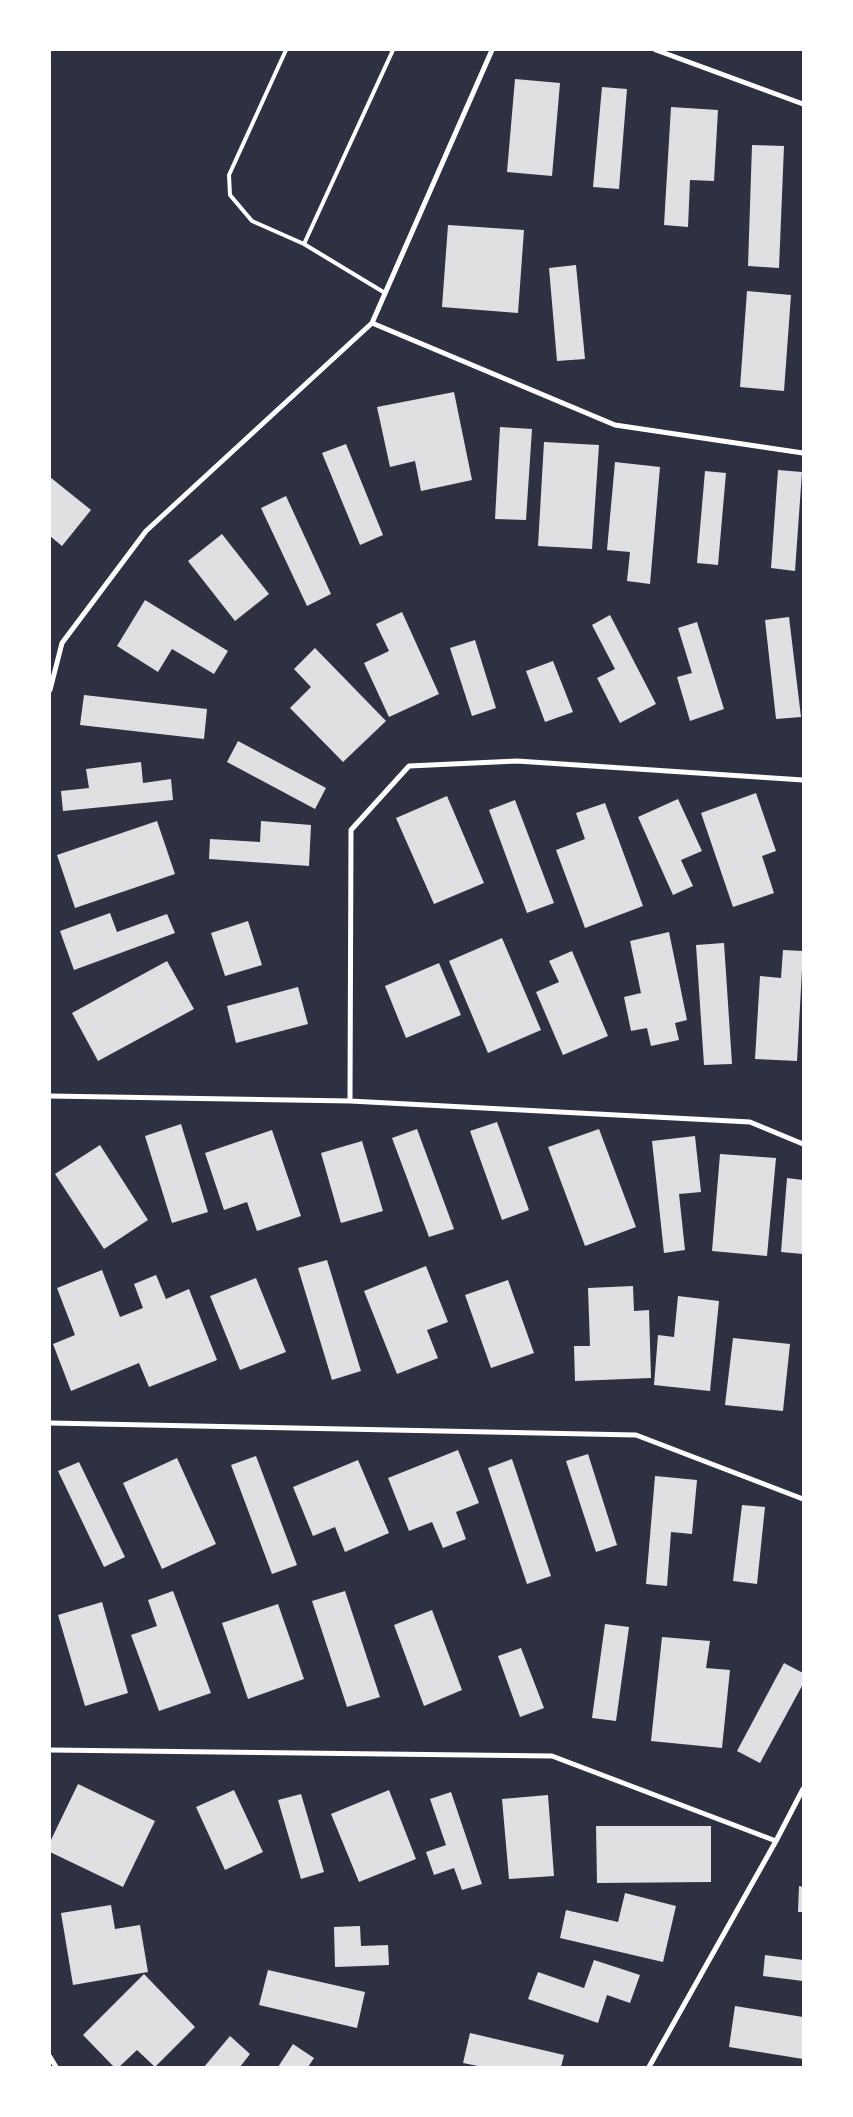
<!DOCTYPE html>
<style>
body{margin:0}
#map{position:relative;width:853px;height:2117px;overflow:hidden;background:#2d3142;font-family:"PT Sans",sans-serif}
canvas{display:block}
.frame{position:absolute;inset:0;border:51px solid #fff;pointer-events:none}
</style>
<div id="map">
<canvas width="853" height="2117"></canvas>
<div class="frame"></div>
</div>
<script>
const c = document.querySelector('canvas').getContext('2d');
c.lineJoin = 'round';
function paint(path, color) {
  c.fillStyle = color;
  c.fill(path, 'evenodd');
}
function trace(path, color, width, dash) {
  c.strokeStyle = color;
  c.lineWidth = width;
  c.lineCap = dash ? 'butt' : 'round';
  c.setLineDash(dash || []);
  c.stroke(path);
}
const building = new Path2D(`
 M515,79L560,83L552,176L507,172Z
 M602,87L627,89L619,189L593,187Z
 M671,107L718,110L714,181L690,180L688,227L664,225Z
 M752,145L784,146L779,268L748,266Z
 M448,225L524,230L518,313L442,307Z
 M576,265L585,359L557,361L549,268Z
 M747,291L791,295L784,391L740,387Z
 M454,392L472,480L421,491L415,461L390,467L377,407Z
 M500,427L532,429L526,520L495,519Z
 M544,442L599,445L592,549L538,546Z
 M346,444L383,535L360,545L322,453Z
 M615,462L660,467L650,584L627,581L630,552L607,550Z
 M778,470L802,472L795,571L771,568Z
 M705,471L726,473L718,565L697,563Z
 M50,477L91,510L62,546L50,536Z
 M286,496L331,594L307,606L261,508Z
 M222,534L269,594L235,621L188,561Z
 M145,600L228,651L214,674L172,649L158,672L117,646Z
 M402,612L439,694L389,717L364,663L389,651L376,624Z
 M610,615L656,704L620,723L597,678L615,669L592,625Z
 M789,617L801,717L776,719L765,620Z
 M697,622L724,709L690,721L677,677L692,673L678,628Z
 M475,640L496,708L472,716L450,648Z
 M315,648L386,721L343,762L290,708L311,687L294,669Z
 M553,661L573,712L545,722L526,671Z
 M84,695L207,709L204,739L80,725Z
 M238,741L326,788L315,809L227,762Z
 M141,762L143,783L171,779L173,800L63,811L61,791L89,788L86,769Z
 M756,793L776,851L762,856L774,893L733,907L701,813Z
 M447,796L484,883L434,904L396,818Z
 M678,799L702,851L681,860L693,886L673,895L638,817Z
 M515,800L554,903L527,913L489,810Z
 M605,803L643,906L585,928L556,850L585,839L576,813Z
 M157,821L175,874L75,908L57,855Z
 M261,821L311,825L309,866L209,859L210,839L260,842Z
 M110,913L117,932L167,914L175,933L74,970L60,931Z
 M248,921L262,965L225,976L211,933Z
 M669,932L687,1020L675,1023L679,1040L651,1046L647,1028L631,1031L624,997L641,993L630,941Z
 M502,938L541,1030L488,1053L449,961Z
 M724,943L732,1064L704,1065L696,945Z
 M783,950L803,951L797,1061L755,1059L760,976L781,978Z
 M572,951L608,1036L563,1055L536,992L559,982L549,961Z
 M167,961L194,1009L98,1061L72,1013Z
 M439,963L461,1015L406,1038L385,986Z
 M298,987L308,1024L236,1043L227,1006Z
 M497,1122L529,1210L502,1220L470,1131Z
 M181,1124L208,1212L172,1223L145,1136Z
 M417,1129L454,1229L429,1237L392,1138Z
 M599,1129L636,1227L585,1246L548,1147Z
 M272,1130L301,1216L257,1231L247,1202L224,1210L205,1153Z
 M695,1136L701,1192L679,1194L685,1250L664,1253L652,1141Z
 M362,1141L383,1211L341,1223L321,1153Z
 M100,1145L148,1220L104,1249L55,1174Z
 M720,1154L776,1158L767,1256L712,1251Z
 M787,1178L803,1180V1254L781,1252Z
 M327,1260L361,1371L332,1380L298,1268Z
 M426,1266L448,1322L427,1330L438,1358L397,1374L364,1291Z
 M102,1270L120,1317L143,1308L134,1284L156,1275L166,1299L189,1289L217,1360L149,1387L139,1363L71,1391L53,1344L75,1335L57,1288Z
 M256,1278L286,1352L240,1370L210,1296Z
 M508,1280L534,1353L491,1368L465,1295Z
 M633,1286L634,1311L649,1310L651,1378L575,1381L574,1346H590L588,1288Z
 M678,1296L719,1301L710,1391L654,1385L658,1335L674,1337Z
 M733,1338L790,1344L783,1411L725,1405Z
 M458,1450L479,1503L456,1512L466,1539L443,1548L432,1522L409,1531L388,1478Z
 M588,1454L617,1545L596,1552L566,1461Z
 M256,1456L297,1565L272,1574L231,1465Z
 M177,1458L216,1544L162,1569L123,1483Z
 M512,1459L551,1576L527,1584L488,1468Z
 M358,1460L389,1533L345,1552L335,1527L313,1536L293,1487Z
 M79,1462L125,1557L104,1567L58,1471Z
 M655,1476L697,1480L692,1534L671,1532L667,1586L646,1584Z
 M742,1505L765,1507L757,1584L733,1581Z
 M173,1591L211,1693L159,1711L131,1635L157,1626L148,1600Z
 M345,1591L380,1697L347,1707L312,1601Z
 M102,1602L128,1693L85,1706L58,1615Z
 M278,1604L304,1679L248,1699L222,1623Z
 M432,1610L462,1690L424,1706L394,1625Z
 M605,1624L629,1627L616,1721L592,1718Z
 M662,1637L710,1641L706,1668L730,1670L722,1748L651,1741Z
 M521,1648L544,1708L520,1717L498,1656Z
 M784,1663L803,1673V1684L760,1763L737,1751Z
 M78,1784L155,1821L123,1887L50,1852V1842Z
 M234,1790L263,1852L225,1870L196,1807Z
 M389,1790L416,1859L359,1882L331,1814Z
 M451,1792L482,1884L462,1890L454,1868L434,1875L426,1852L446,1845L430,1799Z
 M301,1794L324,1872L301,1879L278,1800Z
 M548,1795L554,1876L509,1879L502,1799Z
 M596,1826H711V1882L597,1883Z
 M799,1886L803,1887V1912H798Z
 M625,1893L676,1906L663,1962L560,1938L566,1910L618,1922Z
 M111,1905L115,1929L140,1925L148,1972L73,1985L61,1913Z
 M360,1926L361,1946L388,1945L389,1965L335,1967L334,1927Z
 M765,1955L803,1960V1981L763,1976Z
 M594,1960L640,1975L630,2003L607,1995L598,2023L528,1999L538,1972L584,1988Z
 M268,1970L365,1992L357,2028L259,2005Z
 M144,1974L195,2027L155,2067L137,2050L119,2067H114L83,2035Z
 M735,2006L803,2017V2059L729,2047Z
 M470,2033L564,2055L561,2067H483L463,2063Z
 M230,2036L250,2054L240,2067H204Z
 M293,2044L314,2058L308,2067H278Z`);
const service = new Path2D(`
 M286,50L229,175L230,195L252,221L304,244
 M385,293L304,244L393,50`);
const minor = new Path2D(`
 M656,50L803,104
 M372,323L615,425L803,453
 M50,690L62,643L146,531L372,323L492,50
 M50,1096L350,1101L750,1122L803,1144
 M350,1101L351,830L409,766L517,761L803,780
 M50,1423L636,1435L803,1499
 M50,1750L552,1756L776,1841
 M50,2057L56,2067
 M649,2067L776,1841L803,1789`);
paint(building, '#e0e0e3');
trace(service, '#fff', 4);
trace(minor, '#fff', 5);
</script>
